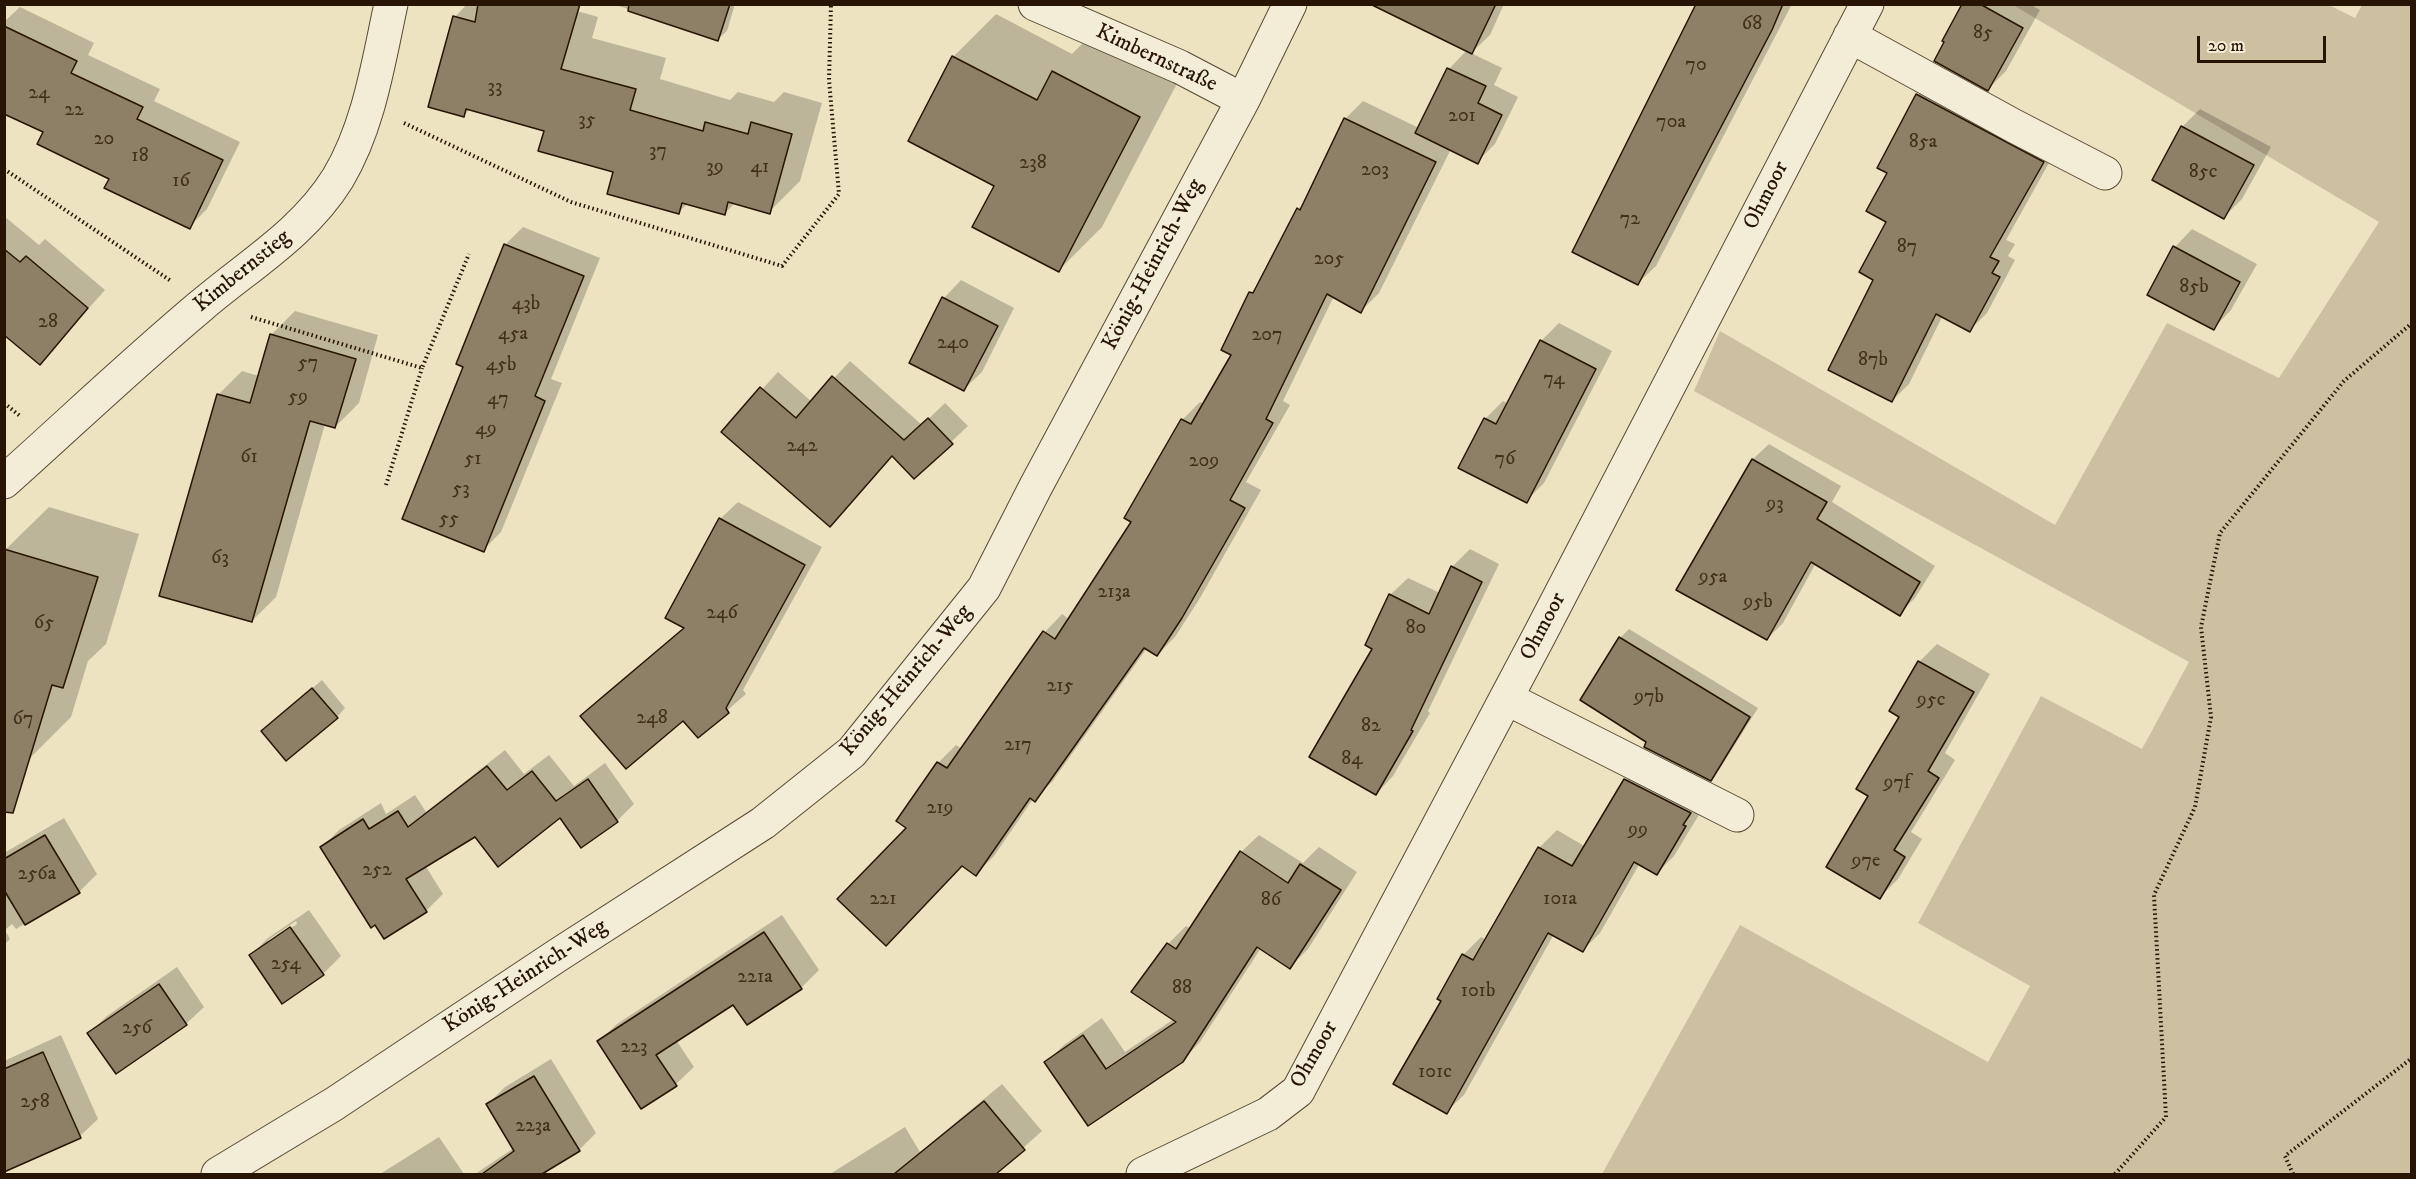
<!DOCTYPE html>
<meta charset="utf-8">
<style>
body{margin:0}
#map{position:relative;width:2416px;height:1179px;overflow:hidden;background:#ede3c1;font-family:"IM FELL DW Pica",serif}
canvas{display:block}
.frame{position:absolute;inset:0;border:6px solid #281404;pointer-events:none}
.scale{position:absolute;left:2197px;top:36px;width:129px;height:27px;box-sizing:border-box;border:3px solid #281404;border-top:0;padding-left:8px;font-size:18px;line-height:21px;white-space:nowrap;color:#281404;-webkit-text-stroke:4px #f3edd7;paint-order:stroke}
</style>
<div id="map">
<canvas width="2416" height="1179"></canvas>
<div class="frame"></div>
<div class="scale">20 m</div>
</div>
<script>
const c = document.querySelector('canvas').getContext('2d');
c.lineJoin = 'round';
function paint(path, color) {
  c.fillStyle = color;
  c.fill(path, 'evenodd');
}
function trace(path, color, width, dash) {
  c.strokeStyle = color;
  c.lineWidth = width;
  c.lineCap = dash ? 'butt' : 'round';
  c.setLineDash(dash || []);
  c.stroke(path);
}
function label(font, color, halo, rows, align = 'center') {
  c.font = font + ' "IM FELL DW Pica",serif';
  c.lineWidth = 4.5;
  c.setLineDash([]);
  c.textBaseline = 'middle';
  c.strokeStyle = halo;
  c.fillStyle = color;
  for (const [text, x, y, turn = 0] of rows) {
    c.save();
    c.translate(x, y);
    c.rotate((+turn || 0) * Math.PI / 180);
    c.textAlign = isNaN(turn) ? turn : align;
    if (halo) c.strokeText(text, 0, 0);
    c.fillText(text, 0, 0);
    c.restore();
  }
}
const green = new Path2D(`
 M2327,4L2355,18L2362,5H2411V1174H1602L1740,925L1988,1062L2030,986L1918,923L2041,696L2142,749L2189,662L1694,391L1720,331L2055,525L2167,323L2279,378L2379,222L2013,5Z`);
const shadow = new Path2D(`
 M467,4H553L598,17L592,38L666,58L660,79L730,100L738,92L774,102L784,92L822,103L800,181L769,212L736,202L724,214L688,203L679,212L545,130L470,109L463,116L455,17Z
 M613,4H735L727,31L718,39Z
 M1397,4H1504L1490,35L1471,53L1502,68L1494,85L1518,97L1495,144L1477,162L1451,149L1379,293L1361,311L1334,296L1283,401L1290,405L1246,482L1261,490L1200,598L1175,637L1157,655L1147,648L1052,782L1033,799L994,856L976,874L908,828L938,763L956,745L962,749L1045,632L1062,614L1070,620L1133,522L1182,420L1200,402L1204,404L1233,354L1251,293L1259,284L1298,209L1305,203L1346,118L1363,101L1419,128L1449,69L1467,50Z
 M1697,4H1792L1656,266L1638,283Z
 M1964,4H2030L2040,10L2006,71L1988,89Z
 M20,7L94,43L88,55L160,89L154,101L240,142L207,209L189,227L111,179L45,132L4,112V22Z
 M996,14L1072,54L1096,30L1182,74L1102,227L1059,270L996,185L953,57Z
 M1934,78L2059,145L2006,240L2015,244L2008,256L2015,260L1987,313L1970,330L1943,315L1909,384L1892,401L1875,279L1888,221L1889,172L1879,167L1918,95Z
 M2200,109L2271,147L2242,199L2224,217L2182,127Z
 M4,216L39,245L45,239L105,290L40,363L4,334Z
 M523,227L600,258L551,379L562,383L501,532L483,550L465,367L505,245Z
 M2192,229L2257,264L2231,310L2214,328L2175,247Z
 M961,280L1014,308L982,372L964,389L944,298Z
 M295,311L378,335L359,403L335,427L325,424L276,597L252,621L218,395L242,371L259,376L271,335Z
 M1559,323L1612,351L1544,483L1526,501L1485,419L1503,401L1508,404L1541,341Z
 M850,361L922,425L945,403L968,426L914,477L893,455L830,525L723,432L778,372L812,402Z
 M1769,444L1841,486L1832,502L1935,566L1915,598L1899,614L1816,563L1783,623L1767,639L1678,590L1753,459Z
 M738,502L822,547L743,690L746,694L698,736L683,719L582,716L600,698L685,627L720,519Z
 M49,507L139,534L106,644L88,661L71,717L28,760L4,554L6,549Z
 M1470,549L1499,564L1428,711L1430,713L1393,776L1376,794L1374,648L1390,595L1408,578L1440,593L1452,567Z
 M1629,629L1758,708L1719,770L1710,779L1620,638Z
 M1937,644L1990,674L1945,753L1955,760L1911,832L1922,839L1898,879L1880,897L1870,795L1901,716L1919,662Z
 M322,680L345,708L337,717L271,723Z
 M505,750L524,774L549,755L574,786L605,763L634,804L617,821L561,816L475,835L425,865L443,894L426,911L322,847L339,830L381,803L386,814L415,795L426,812Z
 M1643,762L1703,808L1674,856L1657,873L1640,863L1600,933L1583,950L1554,934L1464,1095L1446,1112L1443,1000L1463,955L1481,937L1486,940L1539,848L1557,830L1586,847L1626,780Z
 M64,818L97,874L79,892L16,929L12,924L5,930L10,939L4,945V853Z
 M1259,835L1303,863L1319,847L1357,872L1308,949L1290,967L1261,948L1200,1042L1182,1061L1089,1124L1046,1062L1064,1045L1102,1018L1125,1052L1174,1019L1133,992L1168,944L1186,926L1191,929L1241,852Z
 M309,910L341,956L323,974L250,956L268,938ZM296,921L297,924L268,943V940Z
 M782,915L819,970L801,988L734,1003L676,1040L694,1067L676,1084L599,1041L617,1024Z
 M177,967L204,1007L186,1024L89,1033L107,1016Z
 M61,1035L98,1119L80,1136L4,1170V1061Z
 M551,1059L596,1133L579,1150L555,1164L545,1174H475L514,1148L488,1104L505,1087Z
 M1002,1084L1042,1131L994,1174H830L905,1127L920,1152Z
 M439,1137L464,1174H380Z`);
const building = new Path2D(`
 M478,4H580L561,69L636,89L630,110L703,131L705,122L748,134L751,122L792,134L770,214L728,202L725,215L682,203L679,214L607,194L613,172L538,151L544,131L466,109L464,117L428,107L453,16L475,22Z
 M629,4H730L718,41L628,11Z
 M1370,4H1496L1472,54Z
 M1696,4H1783L1772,30L1638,285L1572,252Z
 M1962,4H1980L2023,28L1988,91L1934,61L1944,42L1942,41Z
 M4,26L77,61L71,73L143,107L137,119L223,160L190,229L104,188L109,179L37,144L43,132L4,114Z
 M952,56L1037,100L1052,71L1140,117L1059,272L972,227L994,186L908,141Z
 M1447,68L1486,86L1478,103L1502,115L1478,164L1415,133Z
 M1916,94L2044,162L1990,257L1999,261L1992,273L2000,277L1970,332L1936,314L1892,402L1828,370L1873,280L1859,272L1886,222L1866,211L1887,173L1877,168Z
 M1344,118L1436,162L1361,313L1327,294L1266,419L1273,423L1230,500L1245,508L1182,618L1157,656L1144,648L1035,802L1030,798L976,876L962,866L886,946L837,899L906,828L896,821L937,762L947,768L1043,631L1055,639L1131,522L1124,518L1181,419L1191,424L1231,355L1221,350L1249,292L1253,293L1297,208L1300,210Z
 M2181,126L2254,165L2224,219L2152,180Z
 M504,244L584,276L535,396L545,401L484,552L402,519L463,367L456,364Z
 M2173,246L2240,282L2214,330L2147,295Z
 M4,249L20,262L26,256L88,308L40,365L4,335Z
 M942,297L998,326L964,391L909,363Z
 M270,334L356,359L335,428L310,421L252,622L159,596L217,394L250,403Z
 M1540,340L1596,369L1527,503L1458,468L1484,418L1496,424Z
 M832,376L904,440L928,418L953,444L914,479L892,456L830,527L721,432L760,387L796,418Z
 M1752,459L1827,502L1817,519L1920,582L1900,616L1811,562L1767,640L1676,590Z
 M719,518L805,565L726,708L729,713L698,738L683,721L626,769L580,716L684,628L665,618Z
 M4,549L98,577L63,688L52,685L13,813L4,812Z
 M1451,566L1482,582L1411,730L1413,731L1376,795L1309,757L1372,649L1365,645L1389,594L1429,614Z
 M1619,637L1750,717L1711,781L1644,747L1646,742L1580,700Z
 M1918,661L1974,692L1928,771L1939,778L1894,850L1905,857L1880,899L1826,867L1868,796L1856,789L1899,717L1889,711Z
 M312,688L338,718L286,761L261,731Z
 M487,766L507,790L532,771L556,801L588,779L618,822L581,848L560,818L498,867L475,837L406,879L427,912L384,939L375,925L371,928L320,847L363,819L369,829L398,811L408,827Z
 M1624,779L1691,813L1683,825L1686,826L1657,875L1634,862L1583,952L1548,933L1447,1114L1393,1084L1441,1001L1437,999L1462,954L1473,960L1538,847L1572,866Z
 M45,835L80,893L25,925L4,890V859Z
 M1240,851L1288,883L1300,864L1341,890L1290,969L1257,947L1183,1062L1088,1126L1044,1062L1083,1035L1106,1069L1176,1022L1131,992L1167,943L1176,949Z
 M290,927L324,975L282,1004L249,955Z
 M764,932L802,989L747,1025L733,1005L656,1055L677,1086L641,1109L597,1041Z
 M159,984L187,1025L116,1074L87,1033Z
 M43,1052L81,1138L4,1172V1069Z
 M534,1076L580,1151L542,1174H482L514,1151L486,1104Z
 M984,1101L1025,1150L996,1174H894Z`);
const path = new Path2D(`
 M404,123L571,202L782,266L839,194L829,80L831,4
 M4,169L171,281
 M251,317L422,368L469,254
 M4,403L20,416
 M386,485L422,368
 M2115,1174L2166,1117L2154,895L2195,807L2211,717L2201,627L2220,533L2344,381L2412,323
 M2293,1174L2285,1156L2412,1058`);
const minor = new Path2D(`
 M1035,4L1180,67L1243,100
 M1850,36L2014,126L2105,173
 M4,482C70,423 134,362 202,305C249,265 304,233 338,178C369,126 378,64 391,4
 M1506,698L1737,815
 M218,1174L334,1104L558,955L763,823L852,752L984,588L1036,486L1243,100L1290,4
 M1143,1174L1268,1114L1298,1091L1539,636L1867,4`);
const numberNames = [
 ["68",1752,25],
 ["85",1983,34],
 ["70",1696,66],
 ["33",495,88],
 ["24",39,94],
 ["22",74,111],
 ["201",1462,117],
 ["35",587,121],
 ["70a",1671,123],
 ["20",104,140],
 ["85a",1923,143],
 ["37",658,152],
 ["18",140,157],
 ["238",1033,164],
 ["39",715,168],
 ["41",760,168],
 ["203",1375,171],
 ["85c",2203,173],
 ["16",181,182],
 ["72",1630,220],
 ["87",1907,248],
 ["205",1329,260],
 ["85b",2194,288],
 ["43b",526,305],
 ["28",48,323],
 ["45a",513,335],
 ["207",1267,336],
 ["240",953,344],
 ["87b",1873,361],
 ["57",308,364],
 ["45b",501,366],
 ["74",1554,380],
 ["59",298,398],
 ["47",498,400],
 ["49",486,430],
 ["242",802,447],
 ["61",249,458],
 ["51",473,460],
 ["76",1505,460],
 ["209",1204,462],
 ["53",461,490],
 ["93",1775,505],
 ["55",449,520],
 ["63",220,559],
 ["95a",1713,578],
 ["213a",1114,593],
 ["95b",1758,603],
 ["246",722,614],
 ["65",44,624],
 ["80",1416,629],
 ["215",1060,687],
 ["97b",1649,698],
 ["95c",1931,701],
 ["248",652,719],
 ["67",23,720],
 ["82",1371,727],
 ["217",1018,746],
 ["84",1352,760],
 ["97f",1897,784],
 ["219",940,809],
 ["99",1638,831],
 ["97e",1866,862],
 ["252",377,871],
 ["256a",37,875],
 ["221",883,900],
 ["101a",1560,900],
 ["86",1271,901],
 ["254",286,965],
 ["221a",755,978],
 ["88",1182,989],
 ["101b",1478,992],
 ["256",137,1029],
 ["223",634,1048],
 ["101c",1435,1073],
 ["258",35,1103],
 ["223a",533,1127]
];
const streetNames = [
 ["Kimbernstraße",1156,59,25],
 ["Ohmoor",1767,196,-63],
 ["König-Heinrich-Weg",1154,265,-62],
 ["Kimbernstieg",243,272,-39],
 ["Ohmoor",1544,627,-62],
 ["König-Heinrich-Weg",907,681,-50],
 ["König-Heinrich-Weg",526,977,-33],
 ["Ohmoor",1315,1055,-60]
];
paint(green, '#ccc0a1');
paint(shadow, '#0003');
paint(building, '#8e8066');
trace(building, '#281404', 1.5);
trace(minor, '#594833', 35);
trace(path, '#281404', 4, [1.5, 3]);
trace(minor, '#f3edd7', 33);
label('20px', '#422f1c', null, numberNames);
label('22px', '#281404', '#f3edd7', streetNames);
</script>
